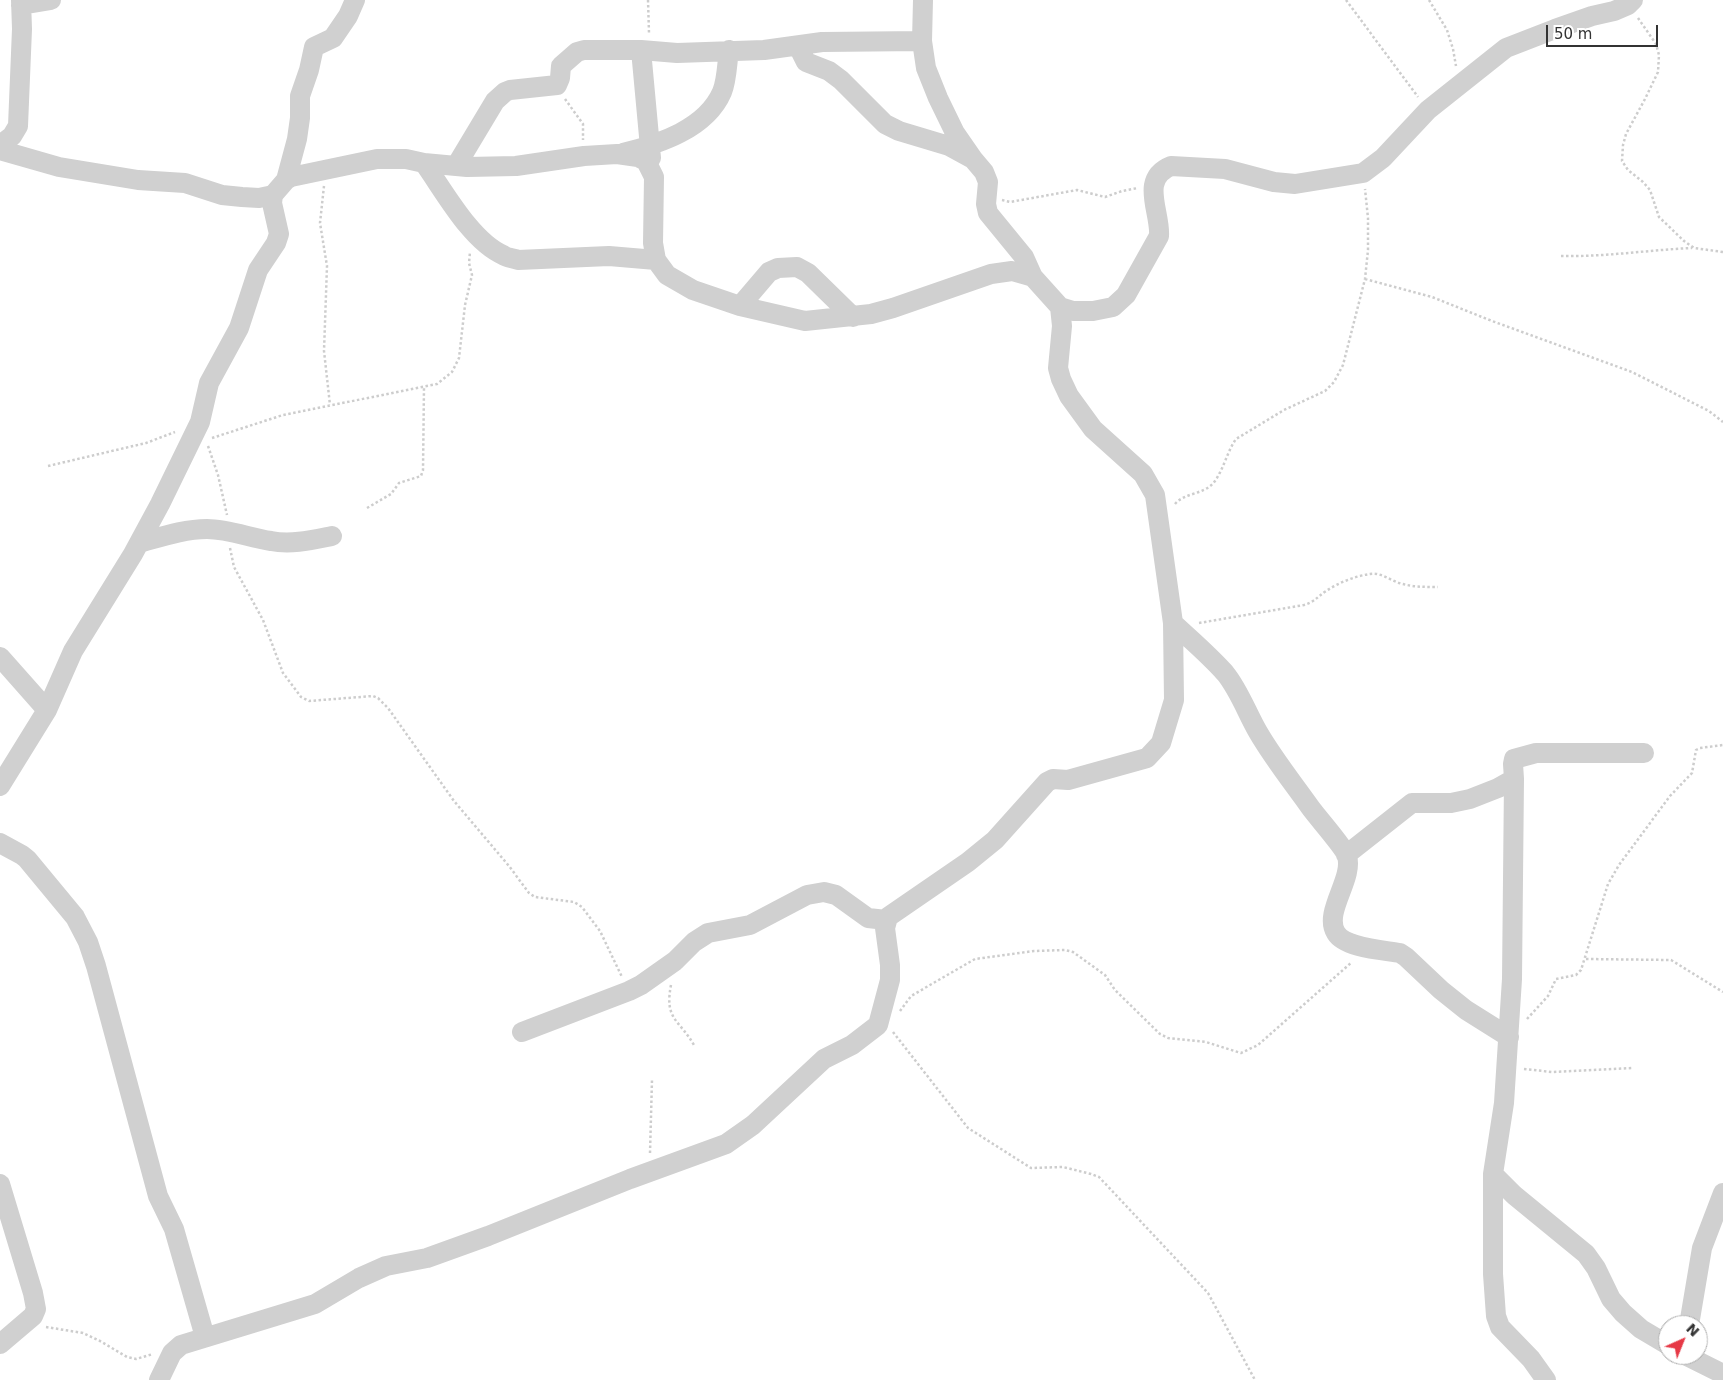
<!DOCTYPE html>
<style>
body{margin:0}
#map{position:relative;width:1723px;height:1380px;overflow:hidden;background:#fff;font-family:"DejaVu Sans",sans-serif}
canvas{display:block}
.north{position:absolute;left:1658px;top:1315px;width:50px;height:50px;box-sizing:border-box;background:#fff;border:1px solid #adadad;border-radius:50%;rotate:44deg;font-size:14px;font-weight:700;line-height:20px;text-align:center;color:#333}
.north::after{content:'';display:block;margin:auto;width:18px;height:22px;background:#e63946;clip-path:polygon(50% 0,100% 100%,50% 72%,0 100%)}
.scale{position:absolute;left:1546px;top:25px;width:112px;height:22px;box-sizing:border-box;border:2px solid #333;border-top:0;padding-left:6px;font-size:15px;line-height:18px;white-space:nowrap;color:#333;-webkit-text-stroke:4px #fff;paint-order:stroke}
</style>
<div id="map">
<canvas width="1723" height="1380"></canvas>
<div class="north">N</div>
<div class="scale">50 m</div>
</div>
<script>
const c = document.querySelector('canvas').getContext('2d');
c.lineJoin = 'round';
function trace(path, color, width, dash) {
  c.strokeStyle = color;
  c.lineWidth = width;
  c.lineCap = dash ? 'butt' : 'round';
  c.setLineDash(dash || []);
  c.stroke(path);
}
const path = new Path2D(`
 M648,0L649,33
 M1346,0L1418,97
 M1429,0L1447,30L1453,49L1456,66
 M1638,18L1656,44L1659,55L1658,72L1645,99L1626,134L1623,145L1622,161L1628,170L1643,182L1650,190L1659,217L1684,241L1694,248L1723,252
 M565,99L583,124V140
 M324,186L320,223L327,266L324,351L330,405
 M1002,200L1010,202L1077,190L1105,197L1122,191L1138,188
 M1561,256C1605,257 1648,250 1692,248
 M1365,279L1432,297L1492,321L1632,372L1709,411L1723,422
 M212,438L283,415L437,384L452,372L459,358L465,305L472,275L469,263L470,252
 M208,446L218,475L227,515
 M48,466L146,443L175,432
 M1175,504C1185,492 1205,495 1215,481C1224,468 1227,452 1236,439L1284,410L1325,391L1334,382L1343,365L1365,279L1368,250V218L1365,189
 M367,508L391,494L399,483L421,476L423,470L424,387
 M230,548L234,567L263,620L283,673L301,697L309,701L373,696L378,698L388,708L454,801L509,866L529,893L535,897L574,902L582,907L600,931L622,977
 M1199,623L1304,605C1316,601 1317,597 1326,591C1338,583 1355,576 1370,574C1380,572 1390,580 1399,583C1412,587 1424,587 1438,587
 M1586,959L1671,960L1723,992
 M671,985C664,1021 680,1019 695,1047
 M900,1011L911,996L975,959L1034,951L1065,950L1073,952L1105,975L1115,990L1160,1034L1168,1038L1206,1042L1241,1053L1258,1045L1352,962
 M1527,1019L1548,996L1556,979L1576,975L1581,970L1608,884L1619,865L1670,796L1692,773L1696,750L1700,748L1723,745
 M893,1032L968,1128L1031,1168L1063,1167L1091,1174L1099,1177L1208,1293L1255,1380
 M1524,1069L1552,1072L1632,1068
 M650,1153L652,1080
 M46,1327L83,1333L100,1341L127,1357L136,1359L153,1354`);
const minor = new Path2D(`
 M923,0L922,41L926,68L938,98L955,133L973,159L984,172L988,182L986,204L988,213L1024,257L1033,277
 M21,5L51,0
 M798,46L806,62L829,71L841,80L885,124L899,131L949,146L971,158
 M641,50L651,158
 M0,145L12,136L18,126L22,29L21,0
 M0,150L59,167L138,180L185,183L222,195L242,197L259,198L273,195L286,180L291,177L377,159H406L424,163L467,167L516,166L584,156L617,154L638,157L646,161L654,177L653,243L656,260L667,275L693,290L740,306L805,321L871,314L893,308L991,274L1012,271L1033,277L1060,307L1073,311H1093L1113,307L1126,295L1159,236C1161,212 1139,179 1171,166L1225,169L1274,182L1295,184L1363,173L1383,158L1428,110L1506,48L1555,29L1592,16L1614,11L1628,5L1633,0
 M623,153C659,144 706,129 722,92C727,80 727,63 729,50
 M424,163C444,191 471,241 503,255C507,258 513,258 518,260L609,256L656,260
 M456,166L495,101L505,92L510,90L557,85L560,78L561,66L577,52L584,50H641L677,53L764,50L822,42L922,41
 M286,180L297,139L300,118V96L309,70L314,47L333,38L348,16L355,0
 M740,306L769,272L778,268L797,267L808,273L853,317
 M139,543C161,537 184,529 207,529C229,529 250,538 271,541C291,545 312,540 332,536
 M1173,623C1190,639 1209,655 1225,673C1239,690 1247,713 1258,732C1273,758 1293,783 1310,807C1317,817 1344,847 1347,856C1354,879 1323,912 1336,933C1345,948 1383,950 1400,953L1406,957L1441,990L1466,1010L1509,1037
 M0,657L47,710
 M0,786L47,710L73,651L133,554L160,504L200,422L209,383L239,328L258,270L276,243L279,234L272,203L273,195
 M0,843L22,855L27,859L75,917L88,942L96,966L158,1196L174,1229L205,1337
 M1346,855L1412,803H1451L1470,799L1498,788L1514,779
 M522,1032L629,991L641,985L675,961L694,942L708,933L750,925L807,895L824,892L836,895L868,918L886,920
 M1493,1174L1514,1195L1586,1254L1596,1268L1611,1299L1623,1313L1641,1329L1668,1345
 M0,1184L33,1293L36,1309L33,1316L0,1344
 M1689,1325L1702,1248L1723,1193
 M1685,1355L1723,1374
 M159,1380L172,1353L181,1345L315,1304L359,1278L386,1266L427,1258L488,1236L630,1179L726,1144L753,1125L824,1059L852,1045L878,1025L890,980V965L885,928L888,917L968,862L995,840L1047,782L1053,779L1068,780L1147,758L1161,743L1174,700L1173,623L1155,495L1143,474L1093,429L1069,396L1061,379L1058,368L1062,326L1060,307
 M1546,1380L1531,1359L1500,1327L1496,1316L1493,1274V1174L1504,1103L1512,979L1514,779L1513,764L1514,759L1536,753H1644`);
trace(path, '#cdcdcd', 2.5, [2.5, 2.5]);
trace(minor, '#d0d0d0', 20);
</script>
